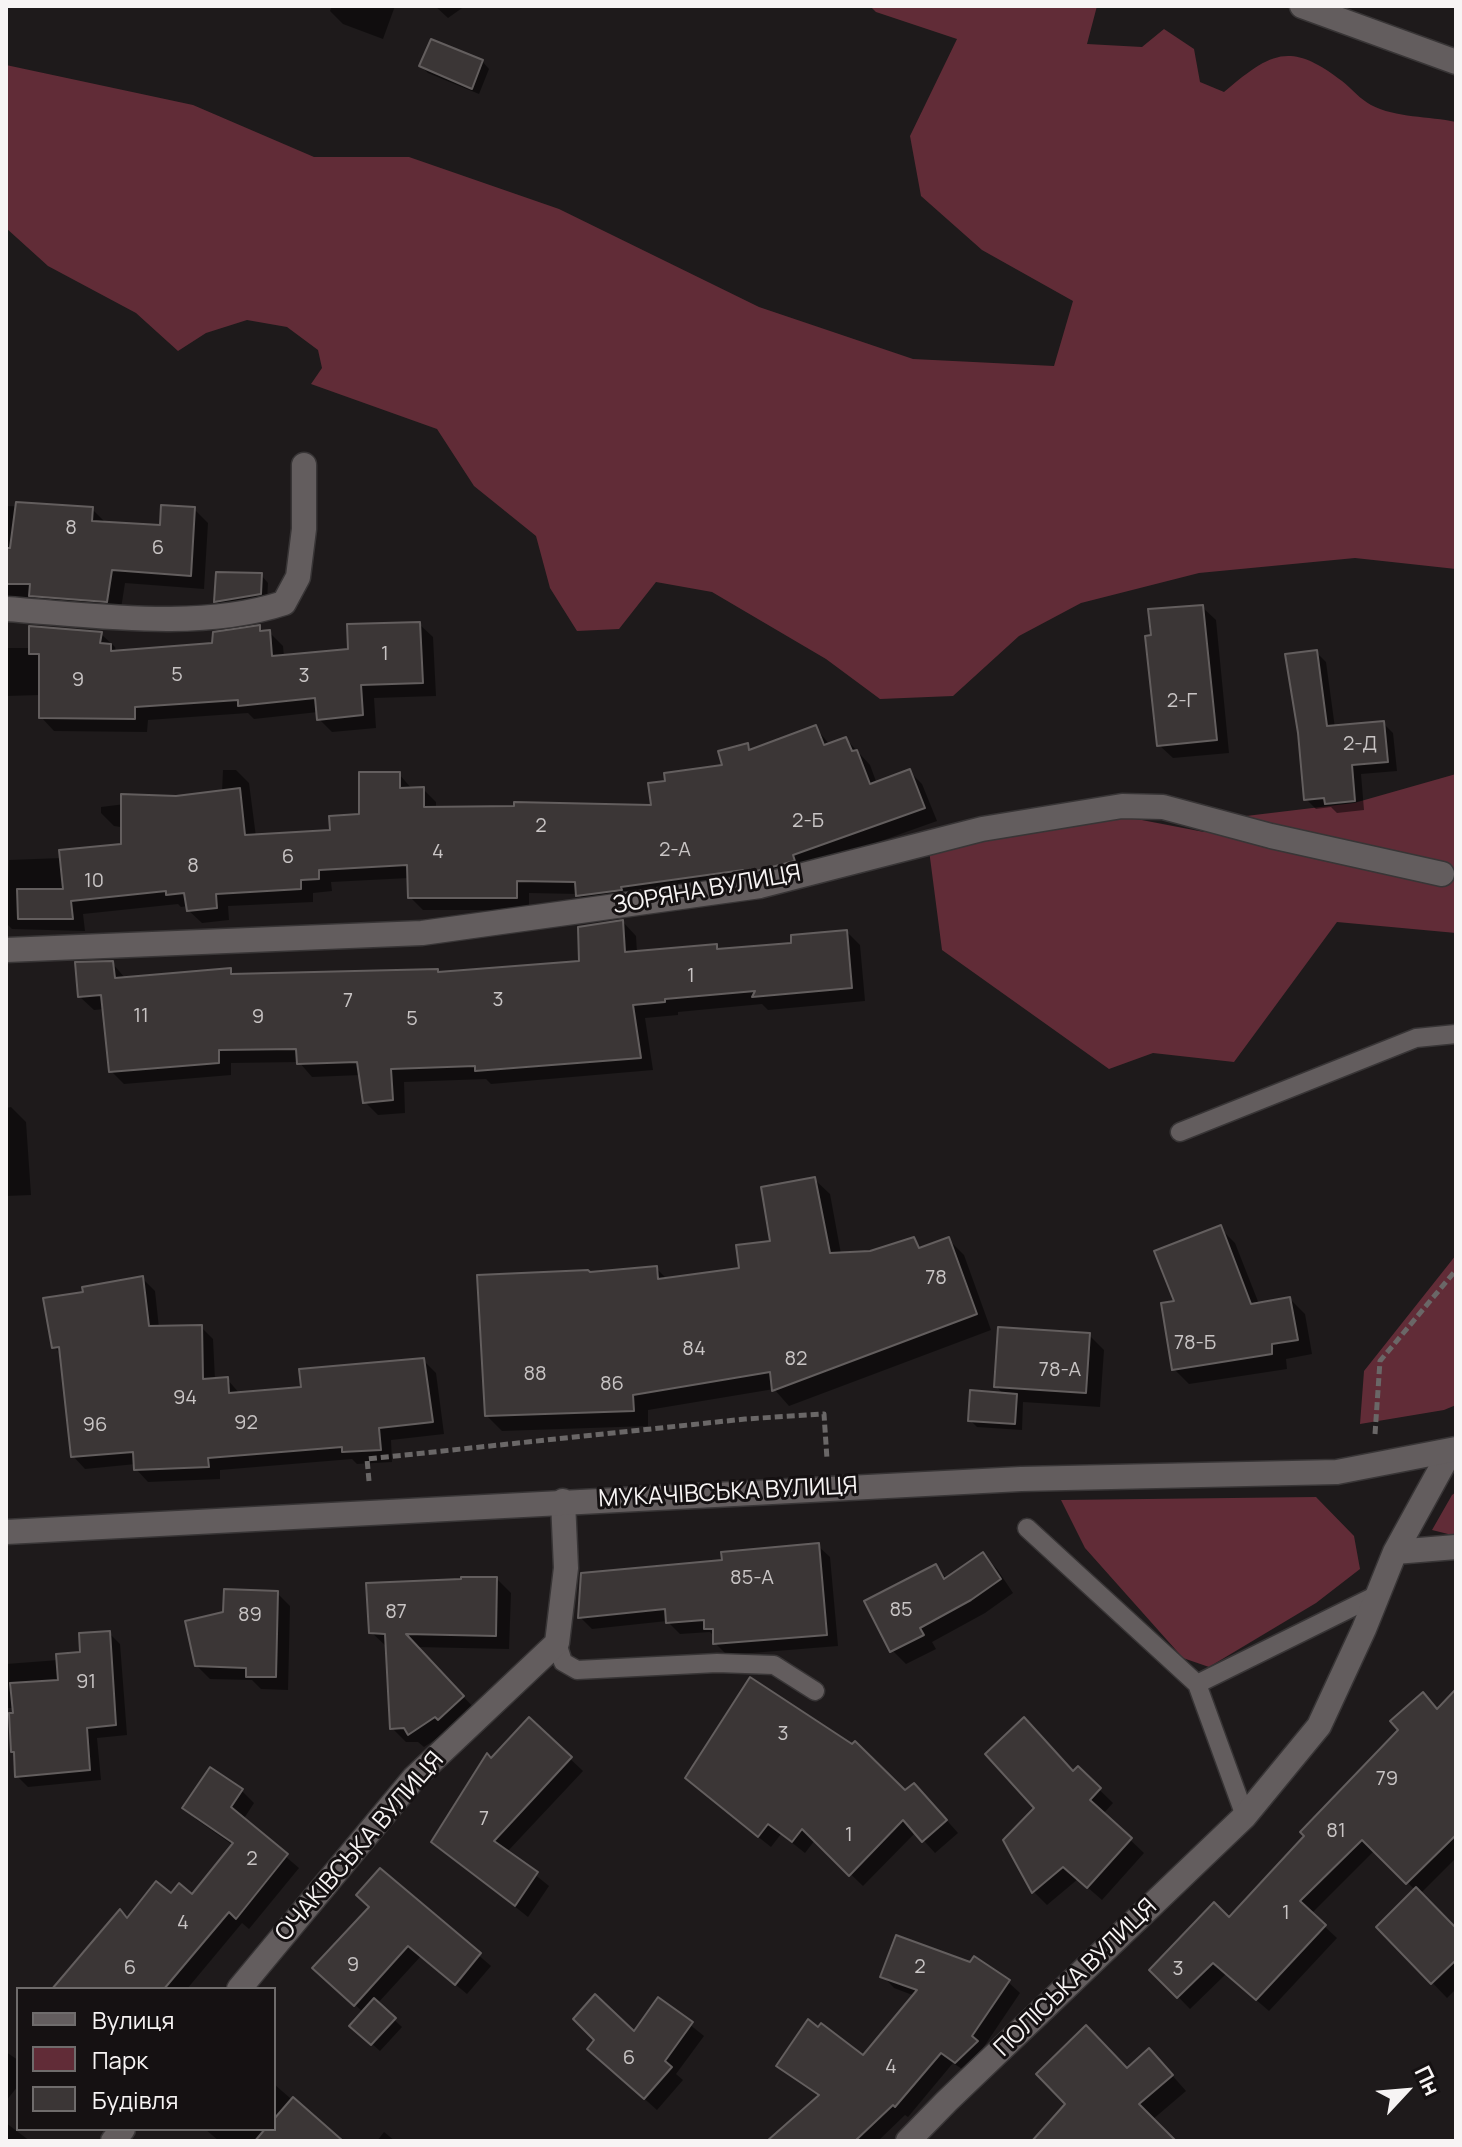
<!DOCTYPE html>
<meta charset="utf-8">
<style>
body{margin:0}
#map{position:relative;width:1462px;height:2147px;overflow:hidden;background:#1e1a1b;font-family:Manrope,sans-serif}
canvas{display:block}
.frame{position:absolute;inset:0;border:8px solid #f7f4f4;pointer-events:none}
.legend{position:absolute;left:16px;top:1987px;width:260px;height:144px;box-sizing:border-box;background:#151112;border:2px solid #6f6c6c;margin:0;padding:10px 14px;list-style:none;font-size:24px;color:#f7f4f4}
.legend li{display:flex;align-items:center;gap:16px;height:40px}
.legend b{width:40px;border:2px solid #6f6c6c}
.north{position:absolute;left:1366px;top:2051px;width:80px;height:80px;-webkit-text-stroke:6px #151112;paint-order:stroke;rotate:64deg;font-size:22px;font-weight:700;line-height:32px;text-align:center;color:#f7f4f4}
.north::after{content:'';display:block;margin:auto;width:28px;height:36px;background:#f7f4f4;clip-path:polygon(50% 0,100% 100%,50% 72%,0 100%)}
</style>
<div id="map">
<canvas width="1462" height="2147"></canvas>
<div class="frame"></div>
<ul class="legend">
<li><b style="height:10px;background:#635d5e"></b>Вулиця</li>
<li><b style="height:22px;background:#612c37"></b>Парк</li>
<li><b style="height:22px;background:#3b3636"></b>Будівля</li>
</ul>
<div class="north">Пн</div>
</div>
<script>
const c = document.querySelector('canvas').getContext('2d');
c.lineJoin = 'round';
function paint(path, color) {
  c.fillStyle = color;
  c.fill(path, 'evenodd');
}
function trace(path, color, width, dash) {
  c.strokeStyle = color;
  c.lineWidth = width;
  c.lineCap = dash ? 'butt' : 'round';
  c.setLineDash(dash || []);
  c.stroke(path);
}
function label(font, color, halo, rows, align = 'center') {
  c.font = font + ' Manrope,sans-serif';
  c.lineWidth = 6;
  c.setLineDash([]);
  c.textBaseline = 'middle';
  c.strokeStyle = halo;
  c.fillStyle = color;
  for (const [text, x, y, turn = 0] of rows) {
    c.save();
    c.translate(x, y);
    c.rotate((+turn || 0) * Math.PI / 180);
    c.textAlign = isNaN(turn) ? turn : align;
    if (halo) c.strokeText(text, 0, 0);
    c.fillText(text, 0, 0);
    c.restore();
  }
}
const green = new Path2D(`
 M870,6H1097L1087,44L1142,47L1164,29L1194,49L1200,82L1224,92C1271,52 1290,41 1342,81C1352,89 1360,99 1371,105C1396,118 1429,116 1456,122V569L1355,558L1199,573L1081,603L1019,636L953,696L880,699L826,659L712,592L656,582L619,629L577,631L550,588L536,536L474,486L437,429L311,384L322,368L318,350L287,327L247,320L206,333L178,351L136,313L48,266L6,228V65L193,105L314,157H409L559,209L759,307L913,359L1054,366L1073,301L982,250L921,196L910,136L957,39L876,12Z
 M1456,774V933L1337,922L1234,1062L1153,1053L1109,1069L942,950L929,850L1121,816L1204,832L1246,816L1354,803Z
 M1456,1255V1405L1444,1410L1360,1424L1364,1371Z
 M1456,1492V1536L1432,1530L1452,1495Z
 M1316,1497L1354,1536L1360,1569L1316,1603L1209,1667L1183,1658L1085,1548L1061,1500Z`);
const shadow = new Path2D(`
 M332,6H395L383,39L343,24L330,11Z
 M435,6H465L448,18Z
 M482,61L489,69L479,94L428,73L421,66Z
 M6,506L92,509L107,524L162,527L194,509L208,523L204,589L125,583L120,615L45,609L33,597H6Z
 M261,575L268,583L267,600L223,608L216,601Z
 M1202,607L1216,620L1229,753L1173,758L1159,745L1153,637Z
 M419,624L433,637L436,696L374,698L376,728L332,732L319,719L318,712L254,719L248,713L148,720L147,732L54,731L41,717V695L6,696V648H31L101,634L115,647L116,652L214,645L259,627L265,632H269L283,646L284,657L350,650Z
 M1316,652L1326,662L1335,728L1383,723L1393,733L1397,771L1361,774L1364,810L1337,813L1331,807L1316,809L1306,799Z
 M815,727L830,745L846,739L870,765L877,784L909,771L922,784L937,821L805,868L591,909L578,894L529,893V910H423L410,897L409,878L331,882L332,891L313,893V902L228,906L229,920L202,923L188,910V906L181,907L178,904L83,914L85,931L12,929L6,923L9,860L218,852V843L114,826L101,813V807L222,792L223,770H236L249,783L256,837L332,832L361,816L399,774L412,789H423L436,802V809L654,807L724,767L747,745L752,751Z
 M623,922L636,936L637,953L716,946L721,951L794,944L847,932L860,945L865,1001L768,1010L762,1004L678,1012V1015L645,1018L653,1070L491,1084L486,1079L404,1082L405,1113L378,1115L365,1102L361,1075L312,1077L299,1062L231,1063V1075L124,1084L111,1071L105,1009L94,1010L80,997L112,963L126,979L230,970L236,976L440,974L582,963Z
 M11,1107L26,1122L31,1195L6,1196V1108Z
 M814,1179L830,1194L841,1254L870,1253L914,1240L923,1249L948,1239L964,1255L991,1330L789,1406L774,1389L648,1410V1426L502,1431L487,1416L590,1274L656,1268L668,1280L741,1269L772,1242Z
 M1220,1228L1235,1243L1259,1304L1290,1299L1305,1314L1312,1354L1286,1359L1287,1369L1189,1384L1174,1369L1177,1302Z
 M142,1278L155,1291L159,1328L201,1327L213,1339L215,1380L227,1379L240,1394L303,1389L423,1360L436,1373L444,1434L391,1440L392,1462L357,1464L352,1459L220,1470V1479L148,1482L136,1469V1464L85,1469L73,1456L62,1355L54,1347L85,1293Z
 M1089,1335L1104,1350L1100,1407L1023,1402L1022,1430L977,1427L970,1420L1004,1395L996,1386Z
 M818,1546L830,1557L838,1646L727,1655L715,1643V1637L710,1632L680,1634L667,1621L592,1629L580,1617L724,1561Z
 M983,1555L997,1569L1013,1593L985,1613L932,1642L936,1649L906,1664L892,1650L935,1567L948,1579Z
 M497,1579L511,1593L509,1649L416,1647L477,1711L424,1747L418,1742H406L392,1728L387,1647L371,1632Z
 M277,1593L290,1606L288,1690L261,1689L252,1680L210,1679L197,1666L225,1614Z
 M109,1633L120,1644L127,1735L97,1738L101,1780L28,1787L17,1776L12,1708H6V1664L59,1660L83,1654Z
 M1456,1705V1858L1420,1894L1456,1930V1989L1447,1998L1379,1927L1416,1891L1375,1850L1311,1914L1337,1938L1269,2011L1226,1974L1190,2009L1152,1970L1229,1920L1438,1711Z
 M529,1720L583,1771L507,1852L549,1886L528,1917L434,1842L491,1760Z
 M1078,1769L1113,1803L1103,1814L1144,1853L1102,1900L1078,1879L1047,1905L1034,1892L1006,1840Z
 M210,1770L242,1791L254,1803L243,1820L299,1868L249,1929L242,1923L187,1989H55L128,1919L171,1895L193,1897L234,1846L197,1820L184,1807Z
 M699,1790L926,1797L958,1833L935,1853L916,1832L863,1886L815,1840L805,1853L781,1834L771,1847Z
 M380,1870L491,1966L467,1994L421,1956L377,2004L402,2027L380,2051L352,2026L364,2013L326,1978L371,1907Z
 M883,1976L1008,1982L1020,1993L983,2048L988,2054L968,2073L953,2063L908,2117L905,2115L878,2141H799L820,2097L791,2077L779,2065L864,2057L915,1996L894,1988Z
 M659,2000L704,2036L676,2074L683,2080L657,2110L601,2060L597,2040L634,2034Z
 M6,2052L18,2060V2086L6,2101Z
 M1163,2065L1186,2091L1152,2120L1173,2141H1034L1128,2070Z
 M274,2084L314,2119L319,2141H219L205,2129H274Z
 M6,2123L30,2141H6Z
 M384,2132L395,2141H377Z`);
const building = new Path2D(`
 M431,39L483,60L472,89L419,66Z
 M16,502L93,507L92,521L160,525L161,505L195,507L191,576L112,570L107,602L29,596L30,584H6L7,548H10Z
 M216,572L262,573L261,594L214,602Z
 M1203,605L1217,740L1157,746L1145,636L1151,635L1148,609Z
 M420,622L423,683L361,685L363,715L317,720L315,698L238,706V700L135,707V719L39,718V654H29V626L102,632L100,643L111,644V651L212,643L213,632L260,625V631L270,630L272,656L348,649L347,624Z
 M1317,650L1327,726L1384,721L1388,762L1352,765L1355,801L1325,804L1324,798L1304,800L1298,733L1285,654Z
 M816,725L824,745L846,737L852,751L857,750L870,784L910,769L925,808L793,855L795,861L752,872L743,873V870L621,887L622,890L576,896L575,882L517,881V898H408L407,865L319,870V879L301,880V889L216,894L217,908L187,911L184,893L166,895V891L71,901L73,919H18L17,889H63L59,850L121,844V794L176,796L240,788L245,835L330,830L329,816L359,814V772H400V788L424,787V807L514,806V802L651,805L648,783L665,781L664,773L722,765L718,751L748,743L749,750Z
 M623,920L625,952L717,944V949L791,943V935L847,930L852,988L752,997L755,991L665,999V1002L633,1005L641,1058L475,1071V1066L391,1069L393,1100L363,1103L357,1062L297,1064L296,1049L219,1050V1063L109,1072L101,995L78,997L75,962L113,961L115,978L231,968V974L438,969V972L579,961L578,927Z
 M815,1177L830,1253L870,1251L914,1237L919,1248L949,1237L977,1314L772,1391L770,1372L633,1395L634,1411L485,1416L477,1275L588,1270L590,1272L657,1266L658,1279L739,1268L736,1245L770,1241L761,1187Z
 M1221,1225L1251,1304L1290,1297L1298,1340L1272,1344V1354L1172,1370L1161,1303L1174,1301L1154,1251Z
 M143,1276L149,1326L202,1325L203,1379L228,1377L229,1393L301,1387L299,1369L424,1358L433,1422L379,1428L381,1450L342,1452V1447L208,1458L209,1467L134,1470L133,1452L71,1457L59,1347L52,1348L43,1298L83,1292L82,1287Z
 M998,1327L1090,1333L1086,1393L994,1387Z
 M970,1390L1017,1394L1015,1424L968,1421Z
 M819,1543L827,1635L713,1644V1629H704V1620L666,1623L665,1609L578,1618L581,1573L722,1560L721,1552Z
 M983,1552L1001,1579L971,1600L920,1628L924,1635L890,1652L864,1601L936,1564L944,1579Z
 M461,1577H497L496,1636L406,1634L464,1696L438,1720L435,1717L408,1735L404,1728L390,1729L385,1634L369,1633L366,1583L461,1579Z
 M224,1589L278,1591L276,1677H246V1668L195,1666L185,1621L223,1612Z
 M110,1631L116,1725L87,1728L90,1770L15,1777L14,1752H11L9,1713H13L10,1683L58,1680L56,1654L80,1652L79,1633Z
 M750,1677L852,1744L855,1741L905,1790L914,1783L947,1820L922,1842L903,1820L849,1876L802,1829L792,1842L768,1824L758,1837L685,1778Z
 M1456,1689V1835L1406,1884L1362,1840L1300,1901L1326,1925L1256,2000L1213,1963L1177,1998L1149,1970L1214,1902L1229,1917L1304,1836L1300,1832L1398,1730L1390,1721L1423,1692L1437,1709Z
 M529,1717L572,1757L494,1841L538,1872L515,1906L431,1842L487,1753L491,1758Z
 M1024,1717L1073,1771L1078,1766L1101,1788L1090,1800L1132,1838L1087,1888L1063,1867L1032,1893L1003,1840L1034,1808L985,1754Z
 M210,1767L243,1789L231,1807L288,1854L236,1919L229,1912L164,1989H52L120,1909L127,1918L156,1881L171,1893L179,1883L192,1894L233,1843L182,1808Z
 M380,1868L481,1953L455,1985L408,1946L354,2006L312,1968L369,1907L356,1895Z
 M1416,1887L1456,1928V1960L1431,1984L1376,1927Z
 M896,1935L970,1962L974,1956L1010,1980L972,2036L978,2041L955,2063L941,2053L895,2107L893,2105L855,2141H767L819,2095L776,2066L808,2019L818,2027L821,2023L863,2055L917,1990L880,1977Z
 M595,1994L634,2031L658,1997L693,2022L665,2061L672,2067L644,2099L587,2049L594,2040L573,2019Z
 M374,1998L396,2018L371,2045L349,2026Z
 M1086,2025L1127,2068L1149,2048L1173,2075L1139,2104L1176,2141H1032L1065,2104L1036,2074Z
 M293,2097L343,2141H255L265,2129H274V2119Z`);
const path = new Path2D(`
 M1375,1434L1380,1361L1456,1270
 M369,1481L367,1459L745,1419L824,1414L827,1459`);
const lane = new Path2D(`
 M1180,1132L1416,1038L1456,1034
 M1027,1528L1197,1684L1245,1816
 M557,1643L563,1662L577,1670L717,1663L774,1665L815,1691
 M1197,1684L1377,1595`);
const street = new Path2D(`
 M1302,6L1456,62
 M6,609C94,615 199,631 284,603L298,577L304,529V465
 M6,950L422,933L760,886L982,829L1122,806L1163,807L1271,836L1442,874
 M1395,1552L1456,1547
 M239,1989L414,1778L557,1643L566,1568L563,1501
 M113,2141L123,2129
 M908,2141L947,2101L1245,1816L1319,1726L1364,1629L1395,1552L1450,1452`);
const secondary = new Path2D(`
 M6,1532L1021,1479L1337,1472L1456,1449`);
const numberNames = [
 ["8",71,528],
 ["6",158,548],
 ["1",385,654],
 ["5",177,675],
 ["3",304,676],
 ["9",78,680],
 ["2-Г",1182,701],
 ["2-Д",1360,744],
 ["2-Б",808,821],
 ["2",541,826],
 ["2-А",675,850],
 ["4",438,852],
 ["6",288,857],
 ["8",193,866],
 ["10",94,881],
 ["1",691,976],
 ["3",498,1000],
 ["7",348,1001],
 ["11",141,1016],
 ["9",258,1017],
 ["5",412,1019],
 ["78",936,1278],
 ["78-Б",1195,1343],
 ["84",694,1349],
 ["82",796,1359],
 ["78-А",1060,1370],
 ["88",535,1374],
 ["86",612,1384],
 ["94",185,1398],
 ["92",246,1423],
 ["96",95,1425],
 ["85-А",752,1578],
 ["85",901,1610],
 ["87",396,1612],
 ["89",250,1615],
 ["91",86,1682],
 ["3",783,1734],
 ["79",1387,1779],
 ["7",484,1819],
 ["81",1336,1831],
 ["1",849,1835],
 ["2",252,1859],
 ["1",1286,1913],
 ["4",183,1923],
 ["9",353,1965],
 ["2",920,1967],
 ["6",130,1968],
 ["3",1178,1969],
 ["6",629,2058],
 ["4",891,2067]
];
const streetNames = [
 ["ЗОРЯНА ВУЛИЦЯ",707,890,-10],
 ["МУКАЧІВСЬКА ВУЛИЦЯ",728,1493,-3],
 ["ОЧАКІВСЬКА ВУЛИЦЯ",360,1847,-49],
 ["ПОЛІСЬКА ВУЛИЦЯ",1076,1978,-44]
];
paint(green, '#612c37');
paint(shadow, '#0007');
paint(building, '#3b3636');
trace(building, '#635e5e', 2);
trace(lane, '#383536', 21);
trace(street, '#383536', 27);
trace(secondary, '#383536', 27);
trace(path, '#6a6767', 5, [8, 4]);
trace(lane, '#635d5e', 18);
trace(street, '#635d5e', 24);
trace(secondary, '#635d5e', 24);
label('20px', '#c8c4c4', null, numberNames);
label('24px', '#f7f4f4', '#151112', streetNames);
</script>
